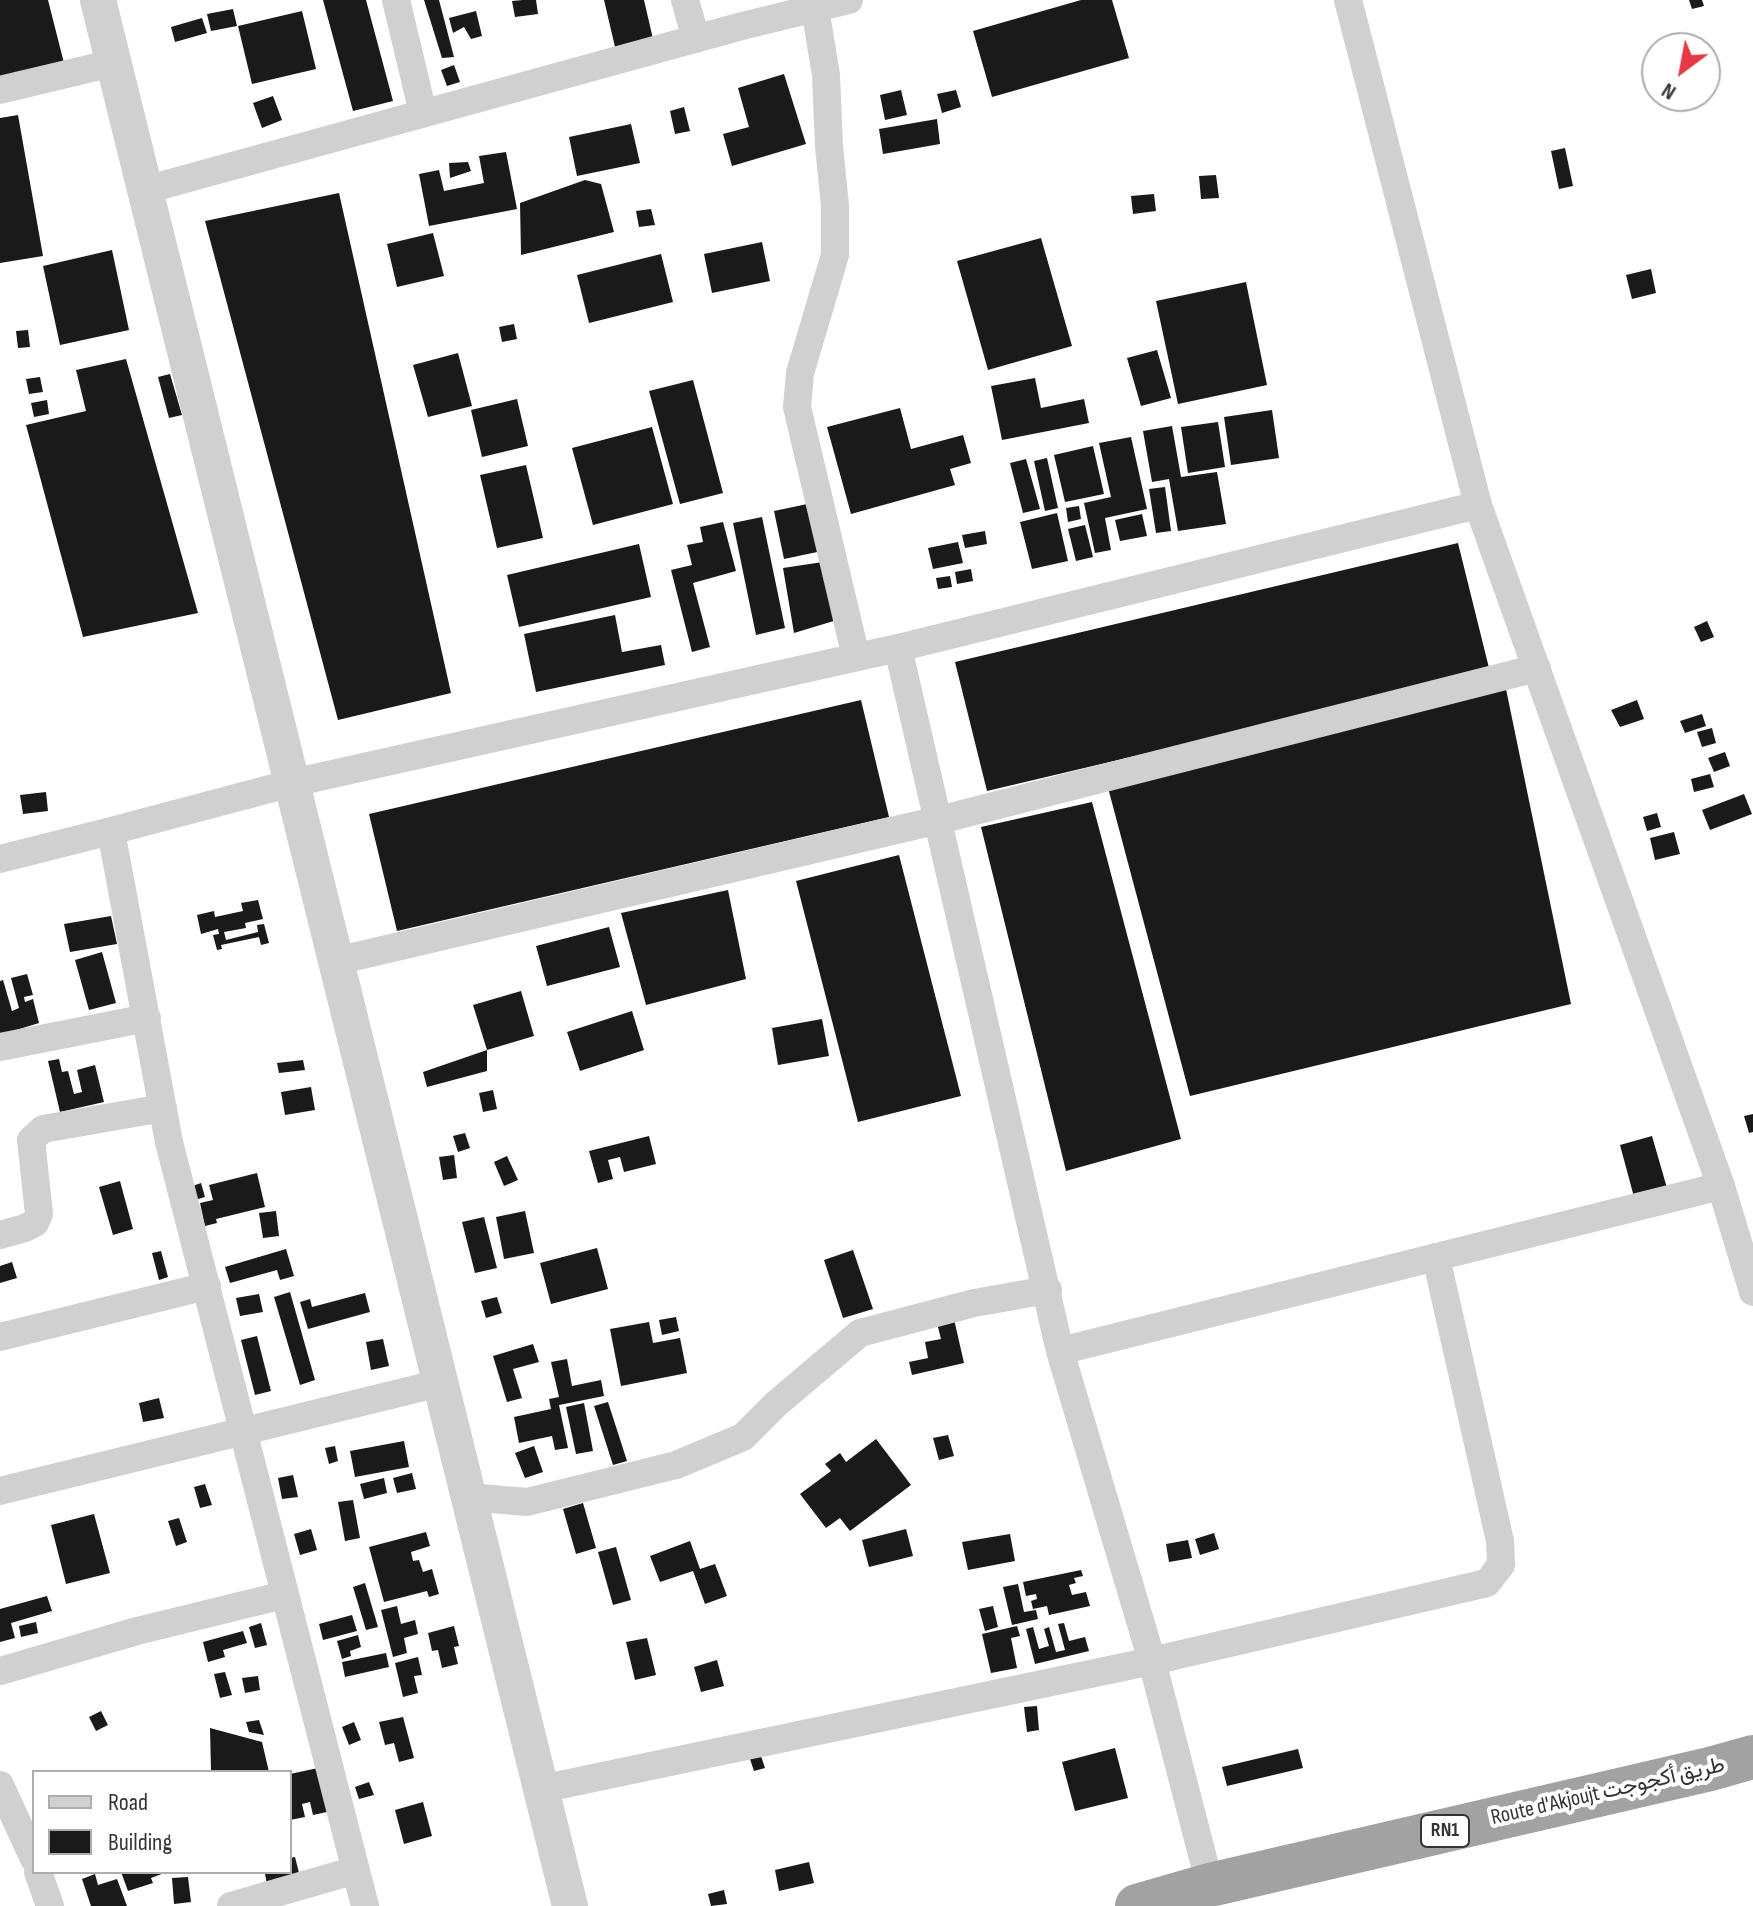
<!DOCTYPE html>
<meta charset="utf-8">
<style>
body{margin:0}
#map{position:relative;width:1753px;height:1906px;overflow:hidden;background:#fff;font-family:"Sofia Sans Condensed",sans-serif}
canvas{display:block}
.legend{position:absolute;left:32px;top:1770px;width:260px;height:104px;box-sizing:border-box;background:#fff;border:2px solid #adadad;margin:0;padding:10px 14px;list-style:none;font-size:24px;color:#333}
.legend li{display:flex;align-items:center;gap:16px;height:40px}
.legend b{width:40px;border:2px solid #adadad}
.north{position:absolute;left:1641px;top:32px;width:80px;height:80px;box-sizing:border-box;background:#fff;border:2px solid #adadad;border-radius:50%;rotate:212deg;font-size:22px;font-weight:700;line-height:32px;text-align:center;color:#333}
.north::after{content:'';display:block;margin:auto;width:28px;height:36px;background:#e63946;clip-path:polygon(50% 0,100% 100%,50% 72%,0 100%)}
</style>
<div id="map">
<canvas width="1753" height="1906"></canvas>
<ul class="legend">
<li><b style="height:10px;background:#d0d0d0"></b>Road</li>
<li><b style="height:22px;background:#1a1a1a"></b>Building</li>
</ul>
<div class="north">N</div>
</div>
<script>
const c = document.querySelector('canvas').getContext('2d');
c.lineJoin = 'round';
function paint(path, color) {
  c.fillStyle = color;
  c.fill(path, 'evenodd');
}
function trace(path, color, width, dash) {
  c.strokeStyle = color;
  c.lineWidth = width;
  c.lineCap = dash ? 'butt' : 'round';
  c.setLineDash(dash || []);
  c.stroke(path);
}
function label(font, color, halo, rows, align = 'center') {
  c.font = font + ' "Sofia Sans Condensed",Vazirmatn,sans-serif';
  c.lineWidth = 8;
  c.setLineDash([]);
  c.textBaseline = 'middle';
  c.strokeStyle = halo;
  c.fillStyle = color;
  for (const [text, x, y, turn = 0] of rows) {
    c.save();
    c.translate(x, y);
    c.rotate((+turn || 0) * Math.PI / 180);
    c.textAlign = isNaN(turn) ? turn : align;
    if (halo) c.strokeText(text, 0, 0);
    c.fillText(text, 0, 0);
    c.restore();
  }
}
const building = new Path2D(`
 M0,0H48L65,67L0,83Z
 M323,0H366L393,101L353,111Z
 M424,0H439L454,57L442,58Z
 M523,0H536L538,14L515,17L512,1Z
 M604,0H644L653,39L615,47Z
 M1081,0H1112L1129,58L992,97L973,31Z
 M1689,0H1702L1704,6L1692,9Z
 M233,9L237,26L211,31L207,14Z
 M302,11L316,69L252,84L238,26Z
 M476,11L482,36L471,39L464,27L453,33L449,18Z
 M202,18L207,33L175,42L171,27Z
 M454,65L460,82L447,86L441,70Z
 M784,74L806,144L732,166L723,134L749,127L738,88Z
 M901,90L907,115L885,120L880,95Z
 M956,90L961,107L942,113L937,94Z
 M273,96L282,120L262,128L253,103Z
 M684,107L690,131L675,134L670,111Z
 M18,115L43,256L0,263V118Z
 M937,119L940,144L883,154L879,129Z
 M631,124L640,163L577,176L569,137Z
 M1565,148L1573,186L1559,189L1551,151Z
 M506,152L517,209L429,226L419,174L439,170L444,191L484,183L479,156Z
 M468,162L471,171L450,178L449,163Z
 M1216,175L1219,198L1201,199L1199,176Z
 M585,180L601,184L614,232L521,255L520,203Z
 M339,193L451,693L338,720L205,221Z
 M1154,194L1156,211L1133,214L1131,196Z
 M651,209L655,225L639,227L636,211Z
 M433,233L444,276L397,287L387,244Z
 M1041,238L1072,346L988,370L957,261Z
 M762,242L770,281L712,293L704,254Z
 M112,250L129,330L60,345L43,266Z
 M661,254L673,302L589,323L577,275Z
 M1651,269L1656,293L1632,299L1626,275Z
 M1246,282L1267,385L1178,404L1156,301Z
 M514,324L517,339L502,342L499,327Z
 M28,330L30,347L18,348L16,331Z
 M1157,350L1171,398L1141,406L1127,358Z
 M458,353L472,406L428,417L413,365Z
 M126,359L198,613L83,637L26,425L86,411L76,370Z
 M170,374L182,415L169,418L158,377Z
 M40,377L43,392L29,394L26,379Z
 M1035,378L1041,408L1084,399L1089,423L1002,440L991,386Z
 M693,380L723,493L680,504L649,391Z
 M517,399L528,446L482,457L471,410Z
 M47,400L49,414L34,417L31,403Z
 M900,408L911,449L963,435L971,463L950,469L955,485L851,514L827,427Z
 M1272,410L1279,458L1231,465L1224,417Z
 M1218,422L1225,467L1188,473L1181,427Z
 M1172,426L1181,477L1217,472L1226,524L1178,531L1169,479L1152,482L1143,431Z
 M652,427L673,504L593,525L572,448Z
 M1131,437L1147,509L1105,518L1111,550L1095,553L1084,503L1111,497L1099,443Z
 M1093,446L1104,494L1065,502L1054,455Z
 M1047,458L1058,508L1045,511L1034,461Z
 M1026,459L1040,509L1023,513L1010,463Z
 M526,465L543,538L497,548L480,475Z
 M1165,487L1171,531L1156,533L1149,489Z
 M812,503L822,551L784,559L774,511Z
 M1079,506L1081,519L1068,522L1066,508Z
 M1057,513L1068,561L1032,569L1020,522Z
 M1142,514L1147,536L1120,541L1115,520Z
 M762,517L785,628L756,635L733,523Z
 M723,522L736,571L693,583L710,647L692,652L671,570L692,565L687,545L703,542L700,527Z
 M1085,525L1093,557L1076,561L1068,529Z
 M985,531L987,544L965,548L962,535Z
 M958,542L963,563L933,569L928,548Z
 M1458,543L1490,672L987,791L955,662Z
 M639,544L651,597L519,627L507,575Z
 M823,562L837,620L794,633L783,568Z
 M971,569L973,581L957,584L955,572Z
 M950,576L952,587L938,589L936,578Z
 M615,615L622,652L661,645L665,665L536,692L524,634Z
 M1707,621L1714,637L1701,642L1694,627Z
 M1506,689L1571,1004L1190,1096L1107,784Z
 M861,700L889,817L397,931L369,814Z
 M1637,700L1644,719L1620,727L1611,710Z
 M1702,714L1706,726L1685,733L1680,721Z
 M1712,728L1716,743L1702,747L1697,732Z
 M1725,752L1730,766L1714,772L1708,758Z
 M1710,774L1714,787L1694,792L1691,779Z
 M46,792L48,811L23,814L20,795Z
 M1744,794L1752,814L1710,830L1702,810Z
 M1092,802L1181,1139L1066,1171L981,827Z
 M1657,813L1661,827L1647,831L1643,817Z
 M1674,832L1680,854L1655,860L1650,838Z
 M899,855L961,1096L858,1122L796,881Z
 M728,890L746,979L646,1005L621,913Z
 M258,900L263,919L245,923L246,928L224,932L226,940L258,932L257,925L264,924L269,943L261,945L259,937L221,945L222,949L217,950L213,935L219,934L218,929L201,934L197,915L214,911L215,917L243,911L241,903Z
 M111,916L117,944L70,952L64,924Z
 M609,927L620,967L547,986L536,946Z
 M102,952L116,1003L89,1010L75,960Z
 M27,974L33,995L24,997L25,1002L33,999L39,1023L0,1035V981L3,980L12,1011L19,1008L11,978Z
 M521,991L534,1036L487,1050L473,1005Z
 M632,1011L644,1050L580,1071L567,1032Z
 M822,1019L829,1056L778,1065L772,1028Z
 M487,1050V1071L427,1087L423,1072Z
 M59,1059L62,1072L68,1071L74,1094L82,1092L77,1070L95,1065L104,1102L60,1112L48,1061Z
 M303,1060L305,1070L279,1073L277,1063Z
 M311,1087L315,1110L285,1115L281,1092Z
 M493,1090L497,1109L483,1112L479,1093Z
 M1753,1114V1132L1749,1133L1744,1116Z
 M465,1133L470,1148L458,1152L453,1136Z
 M649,1136L656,1164L624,1172L620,1157L608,1160L613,1179L598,1183L589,1151Z
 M1652,1136L1667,1188L1634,1197L1620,1145Z
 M454,1155L457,1178L443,1180L439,1157Z
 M507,1156L518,1180L504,1186L494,1162Z
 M257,1173L265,1207L216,1219L217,1223L205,1226L200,1203L213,1200L209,1185Z
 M120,1181L133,1229L113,1235L99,1187Z
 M201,1183L205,1197L195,1200L190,1187Z
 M276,1211L279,1236L263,1238L259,1213Z
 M525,1211L534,1253L504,1259L496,1217Z
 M484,1217L497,1268L475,1273L462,1222Z
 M597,1248L608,1289L551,1304L540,1263Z
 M286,1249L294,1276L280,1280L277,1270L230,1283L225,1267Z
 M853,1250L873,1309L843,1318L824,1260Z
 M161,1251L168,1277L159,1280L152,1253Z
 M12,1262L17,1278L0,1283V1266Z
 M290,1292L315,1380L300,1385L274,1297Z
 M365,1293L370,1312L308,1329L300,1302L310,1299L312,1307Z
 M259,1294L263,1312L240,1316L236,1298Z
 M497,1297L502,1313L486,1318L481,1301Z
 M676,1317L679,1331L662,1335L659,1320Z
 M954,1319L964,1363L912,1375L909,1362L928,1358L925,1342L941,1339L937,1323Z
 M649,1322L653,1343L680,1338L687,1373L621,1386L610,1329Z
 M257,1336L271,1391L255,1395L241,1340Z
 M383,1339L389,1366L371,1370L366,1342Z
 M533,1344L539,1362L513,1369L522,1398L507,1402L493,1356Z
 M567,1359L572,1386L601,1380L604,1396L559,1405L568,1448L555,1450L552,1436L519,1443L514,1417L551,1409L549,1399L559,1397L551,1362Z
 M159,1398L164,1418L143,1422L139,1403Z
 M608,1402L627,1461L613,1465L594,1406Z
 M584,1403L593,1451L576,1454L566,1407Z
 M948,1435L954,1456L939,1460L933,1438Z
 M876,1439L911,1485L850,1531L840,1518L826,1528L800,1494L831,1471L825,1464L840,1453L846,1462Z
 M404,1441L409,1467L355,1477L350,1451Z
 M335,1446L338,1461L329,1464L325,1448Z
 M534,1446L543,1472L525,1478L515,1453Z
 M412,1473L416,1489L397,1493L393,1478Z
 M293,1475L298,1497L282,1499L278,1478Z
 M384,1478L387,1493L364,1499L360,1484Z
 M205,1484L212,1505L200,1508L194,1487Z
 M353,1500L360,1538L345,1541L338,1502Z
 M583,1503L596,1548L576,1554L563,1509Z
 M94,1514L110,1573L66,1584L51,1525Z
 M179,1518L187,1542L176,1546L168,1521Z
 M311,1529L317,1550L300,1555L294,1534Z
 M906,1529L913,1556L869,1567L862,1540Z
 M426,1532L430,1546L411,1552L413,1561L419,1560L423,1572L432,1569L439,1594L429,1597L427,1591L384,1602L369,1547Z
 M1214,1533L1219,1549L1200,1555L1195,1539Z
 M1010,1534L1015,1561L968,1570L962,1542Z
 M1188,1540L1192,1558L1169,1562L1166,1544Z
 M690,1541L700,1569L715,1564L727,1596L705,1604L693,1571L660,1582L650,1556Z
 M616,1547L631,1600L613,1605L598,1552Z
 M1081,1570L1083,1576L1074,1578L1076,1583L1069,1585L1072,1595L1086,1592L1090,1606L1049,1615L1047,1606L1033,1609L1031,1601L1037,1599L1036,1594L1026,1596L1023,1582Z
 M365,1583L378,1627L366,1630L353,1587Z
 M1018,1584L1024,1612L1036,1610L1038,1619L1012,1625L1003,1587Z
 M47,1596L52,1611L11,1623L15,1638L0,1642V1609Z
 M397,1606L401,1624L415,1620L418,1634L404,1638L407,1653L393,1657L381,1610Z
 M993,1606L998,1627L985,1631L979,1609Z
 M352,1615L357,1631L323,1640L319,1624Z
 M36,1622L38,1633L21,1637L19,1626Z
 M261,1623L267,1645L255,1648L249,1627Z
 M1064,1623L1069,1641L1085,1637L1089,1651L1035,1664L1026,1629L1033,1627L1039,1649L1049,1646L1044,1629L1049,1627L1056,1652L1065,1650L1058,1624Z
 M454,1626L459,1646L454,1647L458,1664L442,1668L438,1650L432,1651L428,1633Z
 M1017,1626L1020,1636L1011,1638L1017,1668L991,1673L982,1634Z
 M243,1631L247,1643L223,1650L225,1657L208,1662L203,1642Z
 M358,1635L361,1647L350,1651L351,1656L342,1659L337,1641Z
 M647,1638L656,1675L635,1680L626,1642Z
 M386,1653L389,1667L345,1677L342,1662Z
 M418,1657L422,1675L414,1676L418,1693L403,1697L395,1663Z
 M717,1660L724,1686L701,1692L694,1667Z
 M225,1672L232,1695L220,1698L214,1674Z
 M258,1676L260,1690L245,1693L242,1678Z
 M1037,1706L1039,1730L1027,1732L1024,1707Z
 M101,1711L108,1725L96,1731L89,1717Z
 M403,1717L414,1758L399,1762L394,1743L385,1745L379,1722Z
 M259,1720L264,1735L249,1732L246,1722Z
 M354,1722L361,1740L349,1745L342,1727Z
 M210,1728L262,1742L269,1772H211Z
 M1115,1748L1128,1798L1075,1811L1062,1762Z
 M1298,1749L1303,1768L1227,1786L1222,1767Z
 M761,1756L765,1768L754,1771L750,1759Z
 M318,1768L327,1812L313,1815L310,1802L302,1804L305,1817L290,1820V1774Z
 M369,1782L374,1795L359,1799L355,1787Z
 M423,1802L432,1836L404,1844L395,1810Z
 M295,1857L300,1877L267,1884L265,1874L290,1872V1858Z
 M809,1862L814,1883L779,1891L775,1870Z
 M121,1872H167L151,1878L153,1883L128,1891Z
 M95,1874L98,1885L117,1879L127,1906H91L82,1879Z
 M188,1877L191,1902L174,1904L172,1878Z
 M724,1890L727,1904L711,1906L708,1894Z`);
const minor = new Path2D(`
 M396,0L423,113
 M685,0L696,39
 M1348,0L1478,505L1721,1186L1753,1292
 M815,8L826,75L829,146L835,206V255L800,373L797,407L856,657
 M0,90L113,63
 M145,190L742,26L849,0
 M898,648L1060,1351L1152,1661L1210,1885
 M111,831L169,1142L365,1906
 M0,859L111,831L292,783L898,648L1478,505
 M336,961L939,820L1537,668
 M0,1047L147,1018
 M0,1235L25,1228L35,1223L39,1214L31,1140L43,1129L163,1108
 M0,1337L207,1286
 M1060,1351L1721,1186
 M0,1491L440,1383
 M468,1497L527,1502L676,1465L743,1437L776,1404L860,1333L974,1303L1048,1290
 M0,1671L137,1631L284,1595
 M0,1785L34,1859
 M541,1789L1152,1661L1487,1583L1501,1565L1500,1541L1436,1257
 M38,1872L50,1906
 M231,1906L356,1870`);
const tertiary = new Path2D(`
 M98,0L570,1906`);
const trunk = new Path2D(`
 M1137,1906L1210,1885L1710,1769L1753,1757`);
const shields = [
 [1445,1831,48]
];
const shieldNames = [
 ["RN1",1445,1831]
];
const streetNames = [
 ["Route d'Akjoujt طريق أكجوجت",1608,1792,-13]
];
paint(building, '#1a1a1a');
trace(minor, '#d0d0d0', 28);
trace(tertiary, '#d0d0d0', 36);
trace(trunk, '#a2a2a2', 44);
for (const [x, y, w] of shields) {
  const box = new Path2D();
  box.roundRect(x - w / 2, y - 16, w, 32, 6);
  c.fillStyle = '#fff';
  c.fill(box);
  trace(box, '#333', 2);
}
label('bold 20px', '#333', null, shieldNames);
label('22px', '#333', '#fff', streetNames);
</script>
